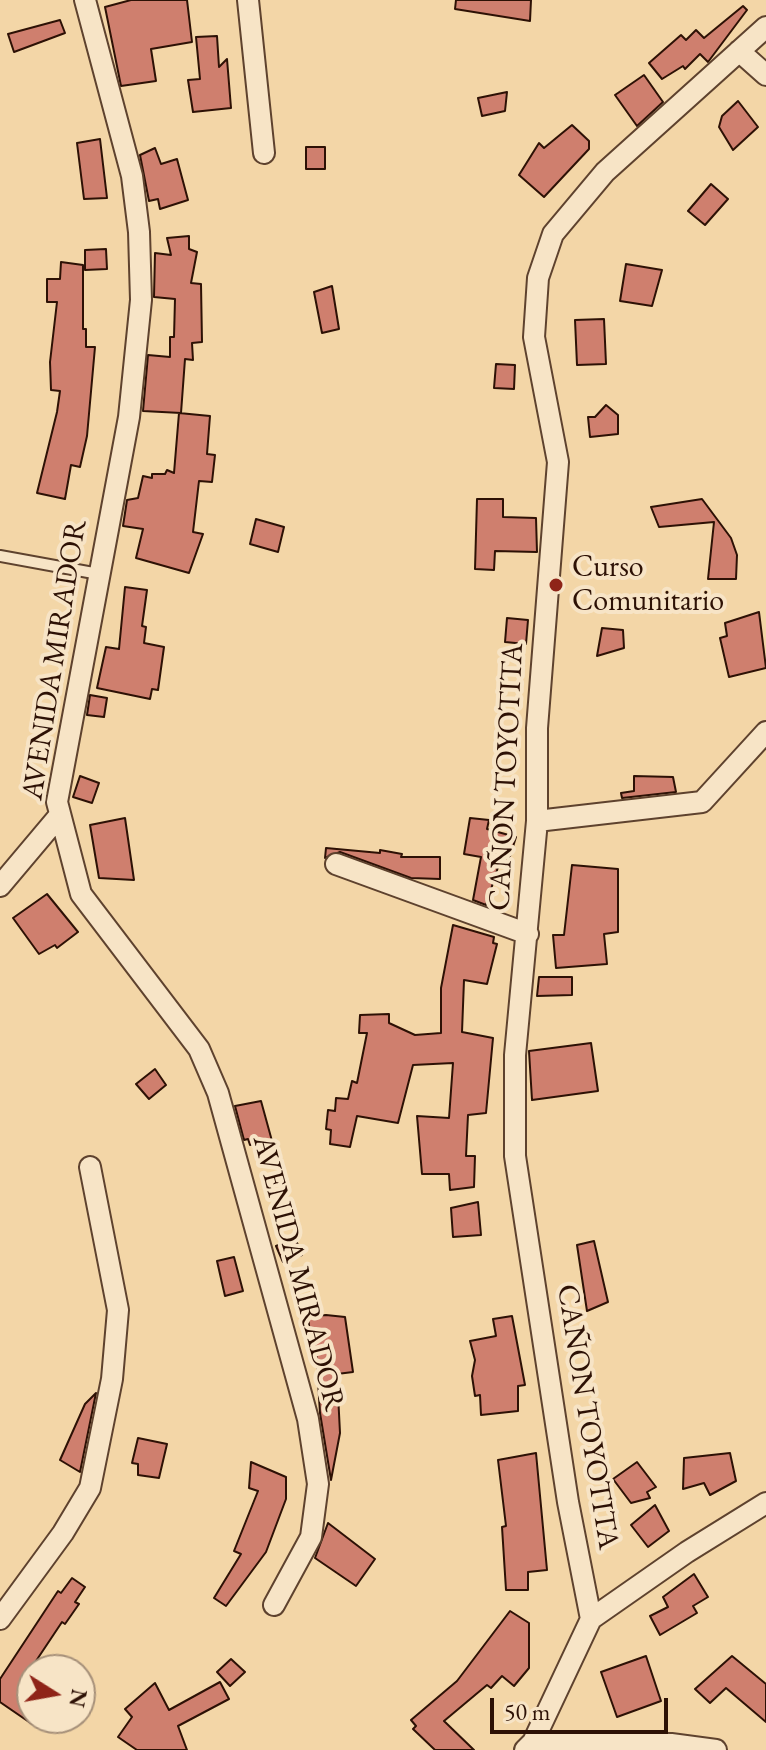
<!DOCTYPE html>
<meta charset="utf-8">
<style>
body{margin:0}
#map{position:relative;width:766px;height:1750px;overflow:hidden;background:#f3d6a7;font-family:"EB Garamond",serif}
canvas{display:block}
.north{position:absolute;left:16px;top:1654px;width:80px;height:80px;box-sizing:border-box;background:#f7e4c6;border:2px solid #a69079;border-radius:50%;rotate:101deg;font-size:22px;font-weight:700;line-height:32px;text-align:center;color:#2d1105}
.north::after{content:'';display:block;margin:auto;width:28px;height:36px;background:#8f2418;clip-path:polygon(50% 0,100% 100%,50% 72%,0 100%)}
.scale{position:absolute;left:490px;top:1698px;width:178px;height:36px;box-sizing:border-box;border:4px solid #2d1105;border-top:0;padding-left:10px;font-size:24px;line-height:28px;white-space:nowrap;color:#2d1105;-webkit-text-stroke:6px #f7e4c6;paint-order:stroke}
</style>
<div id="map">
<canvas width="766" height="1750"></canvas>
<div class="north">N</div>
<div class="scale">50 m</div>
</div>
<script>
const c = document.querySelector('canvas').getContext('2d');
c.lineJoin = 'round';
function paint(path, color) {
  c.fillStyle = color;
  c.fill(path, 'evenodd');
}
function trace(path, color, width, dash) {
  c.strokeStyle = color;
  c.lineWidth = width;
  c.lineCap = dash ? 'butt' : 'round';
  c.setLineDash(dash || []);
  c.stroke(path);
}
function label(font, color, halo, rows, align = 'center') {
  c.font = font + ' "EB Garamond",serif';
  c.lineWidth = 8;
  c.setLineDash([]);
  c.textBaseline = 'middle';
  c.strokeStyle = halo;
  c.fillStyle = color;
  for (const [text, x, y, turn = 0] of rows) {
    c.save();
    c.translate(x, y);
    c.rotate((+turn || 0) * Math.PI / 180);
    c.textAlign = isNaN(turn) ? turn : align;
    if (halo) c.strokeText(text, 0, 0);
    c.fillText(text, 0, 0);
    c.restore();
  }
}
const building = new Path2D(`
 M131,0H187L192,42L151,49L156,81L121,86L105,7Z
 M456,0H531L530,21L455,9Z
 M743,6L747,10L708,62L700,54L685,69L683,66L662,79L649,63L681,35L686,40L696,30L704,38Z
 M60,20L65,33L14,52L8,34Z
 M217,36L219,67L227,59L231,108L193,112L188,80L200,79L196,37Z
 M644,75L663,102L637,126L615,95Z
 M507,92L505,111L482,116L478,98Z
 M738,101L758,127L733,150L719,127L722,116Z
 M572,125L589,141V149L544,197L519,175L539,143L544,148Z
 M100,139L107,198L84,199L77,143Z
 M306,147H325V169H306Z
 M155,148L161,164L177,159L188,200L160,209L158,199L149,201L140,155Z
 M711,184L728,199L705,225L688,211Z
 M189,236V249L197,252L191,283L201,284L202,342L192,343L193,360L185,359L181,413L143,411L148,355L170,357V337H174L175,299L154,297L155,253L171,255L167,238Z
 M106,249L107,269L85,270V250Z
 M61,262L83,265V329H86V347H95L87,436L80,467L71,465L65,499L37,493L57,412L60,391L51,390L50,362L57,302H47V279H60Z
 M626,264L662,270L652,306L620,301Z
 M332,286L339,329L322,333L314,292Z
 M604,319L606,364L577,365L575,320Z
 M496,364L515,365L514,389L494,388Z
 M606,405L618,415V434L590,437L588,417H595Z
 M179,413L210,416L207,454L215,455L212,482L199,481L193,532L203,534L189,573L136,558L143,529L123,526L127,500L138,498L143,476L152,478V474H165L167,470L174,473Z
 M477,499H503V517L536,518L537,552L495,551L494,570L475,569Z
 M702,499L731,538L737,555L736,579H708L714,522L659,527L651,507Z
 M256,519L284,527L278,552L250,544Z
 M125,587L147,590L142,626L146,627L144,643L164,647L158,690L152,689L150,699L97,688L106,647L119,649Z
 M759,612L766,668L729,677L720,638L727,636L725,623Z
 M507,618L528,620L526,644L505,642Z
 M602,628L623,630L624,648L597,656Z
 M90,695L107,698L104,717L87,715Z
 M80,776L99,783L92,803L73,797Z
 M634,776L673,777L676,792L622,798L621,793L634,791Z
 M125,818L134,880L99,878L90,825Z
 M470,818L489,820L487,829L516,837L507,866L499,864L486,905L473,900L481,857L464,854Z
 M326,848L380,853V850L402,854L401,857H440V879L411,878L340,852L325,858Z
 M572,865L618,869V932L604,934L607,964L556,968L553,935H564Z
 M47,894L78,932L57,948L55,945L39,954L13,918Z
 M453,925L494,937L493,943L497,944L487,984L464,980L462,1032L493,1038L486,1113L468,1115L466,1156H475L474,1187L450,1190L449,1174H422L417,1116L449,1118L453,1063L413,1065L398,1123L357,1116L350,1147L330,1144L331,1130L326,1129L328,1110L335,1111L336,1098L348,1099L352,1081L357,1083L367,1033H359L360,1015L389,1014V1023L415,1035L441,1033V988Z
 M539,977H572V995L537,996Z
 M591,1043L598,1091L532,1100L529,1051Z
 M155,1069L166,1085L149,1099L136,1084Z
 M261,1101L272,1141L250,1145L248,1139L244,1140L235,1106Z
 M478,1202L481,1235L453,1237L451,1208Z
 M295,1238L302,1255L283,1262L276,1246Z
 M594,1241L608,1302L587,1311L577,1245Z
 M234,1257L243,1291L225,1296L217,1261Z
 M326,1315L345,1317L353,1372L337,1374L340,1433L331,1480L320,1413L316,1349H312L308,1317Z
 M512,1316L525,1385L518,1386V1411L481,1415L480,1395L475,1396L472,1376L475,1360L470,1341L496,1336L493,1319Z
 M96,1393L80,1472L60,1460L85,1404Z
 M138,1438L167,1444L159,1478L138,1475V1464L132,1463Z
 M536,1453L547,1570L528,1572V1590H506L502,1527L506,1526L498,1460Z
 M730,1453L736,1481L710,1495L704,1483L683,1489L684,1458Z
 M251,1462L286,1477V1499L266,1552L226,1606L214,1598L241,1554L234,1551L258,1491L249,1488Z
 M637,1462L656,1487L647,1492L650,1498L631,1503L613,1479Z
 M655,1505L669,1531L648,1547L631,1525Z
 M328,1523L375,1559L356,1586L315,1558Z
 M694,1574L708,1597L693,1606L697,1613L660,1635L650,1616L668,1607L663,1597Z
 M72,1578L85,1587L75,1602L79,1604L65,1624L62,1622L32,1667V1724L0,1702V1679L58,1591L61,1593Z
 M510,1611L529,1623V1668L514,1686L502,1676L491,1688L487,1685L444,1721L474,1750H435L413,1729L416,1726L411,1720L457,1681Z
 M646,1656L661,1701L617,1717L601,1672Z
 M732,1656L766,1684V1722L726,1688L710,1703L695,1689Z
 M231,1659L245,1672L230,1686L217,1672Z
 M220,1682L229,1699L178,1726L187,1750H137L118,1737L132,1717L125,1709L155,1683L169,1710Z`);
const lane = new Path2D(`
 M0,556L99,574`);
const street = new Path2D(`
 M85,0L132,176L139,232L141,300L129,417L57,802L81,894L199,1049L218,1093L308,1419L318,1484L311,1537L274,1605
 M248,0L264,153
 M739,51L766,75
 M537,821L702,802L766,732
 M336,864L528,934
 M0,886L59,816
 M0,1619L63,1533L90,1488L112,1379L118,1310L90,1167
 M591,1619L568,1502L515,1156V1055L537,821V728L558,462L534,337L538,278L553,234L605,172L766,27
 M533,1742L671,1744L716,1750
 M525,1750L533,1742L591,1619L687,1552L766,1503`);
const markers = [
 [556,585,8,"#8f2418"]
];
const poiNames = [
 ["Curso",572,568],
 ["Comunitario",572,602]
];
const streetNames = [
 ["AVENIDA MIRADOR",55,660,-81],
 ["CAÑON TOYOTITA",507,777,-87],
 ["AVENIDA MIRADOR",298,1273,75],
 ["CAÑON TOYOTITA",587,1417,81]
];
paint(building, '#cf7f6e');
trace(building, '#2d1105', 2);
trace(lane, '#5e422e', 14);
trace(street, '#5e422e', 24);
trace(lane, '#f7e4c6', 10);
trace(street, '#f7e4c6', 20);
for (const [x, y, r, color] of markers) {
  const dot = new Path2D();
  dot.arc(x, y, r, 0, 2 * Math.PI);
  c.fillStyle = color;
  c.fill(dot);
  trace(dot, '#f7e4c6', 3);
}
label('30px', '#2d1105', '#f7e4c6', poiNames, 'left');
label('30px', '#2d1105', '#f7e4c6', streetNames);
</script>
